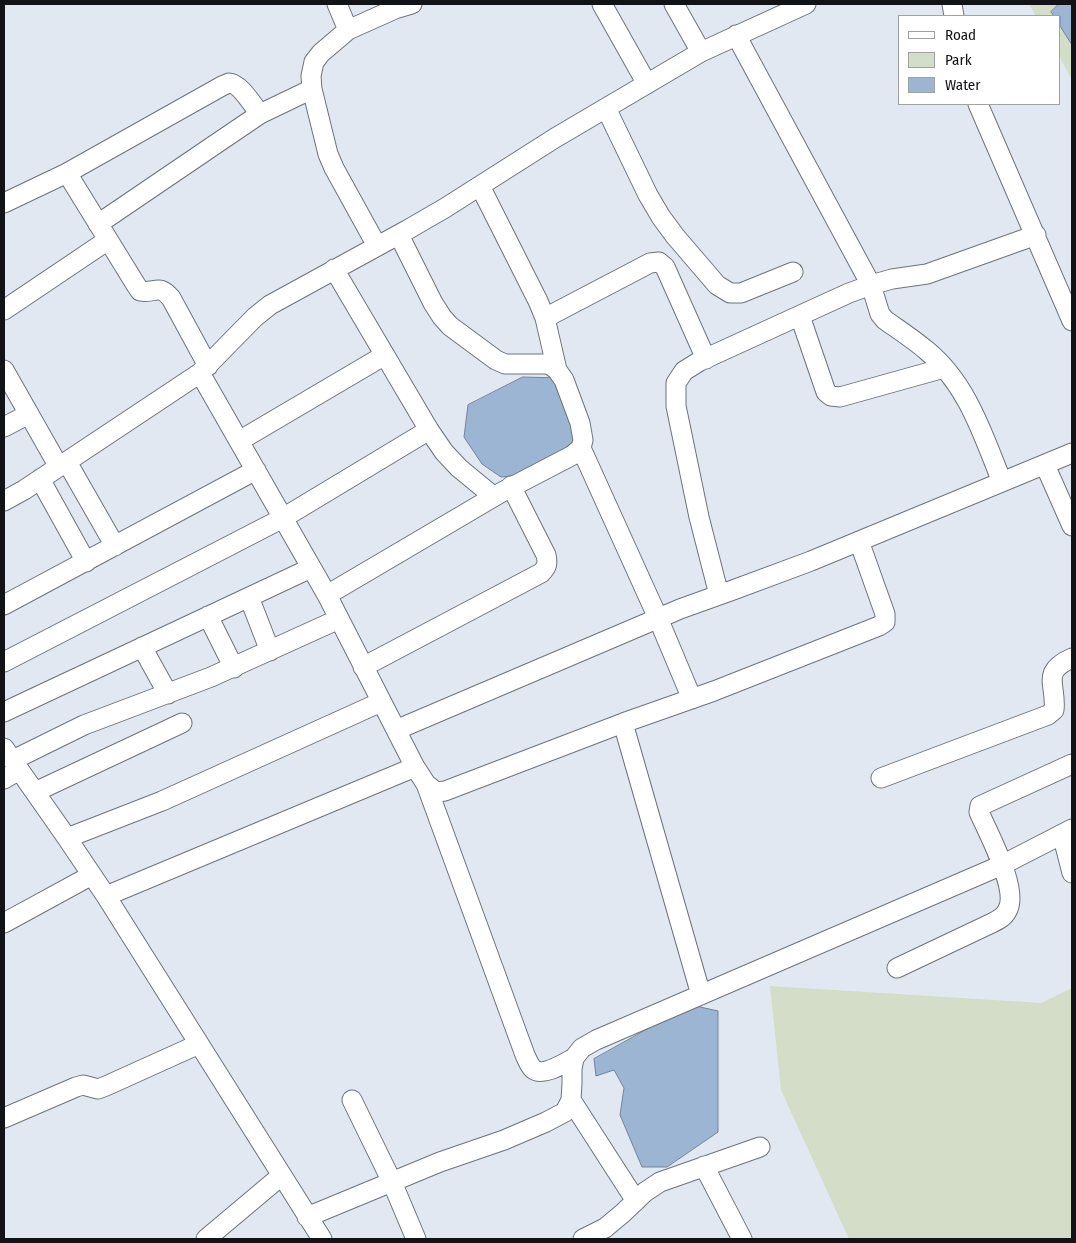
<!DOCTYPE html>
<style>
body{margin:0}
#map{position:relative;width:1076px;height:1243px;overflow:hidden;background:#e1e8f1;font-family:"Fira Sans Condensed",sans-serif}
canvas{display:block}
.frame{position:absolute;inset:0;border:5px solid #111316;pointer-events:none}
.legend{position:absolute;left:898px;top:15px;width:162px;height:90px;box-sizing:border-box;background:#fff;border:1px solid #a0a1a2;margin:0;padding:6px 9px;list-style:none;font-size:15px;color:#111316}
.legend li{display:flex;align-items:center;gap:10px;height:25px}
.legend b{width:25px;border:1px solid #a0a1a2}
</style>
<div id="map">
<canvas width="1076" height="1243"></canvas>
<div class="frame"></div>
<ul class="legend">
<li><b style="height:6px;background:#fff"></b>Road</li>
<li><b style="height:14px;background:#d4ddc7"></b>Park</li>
<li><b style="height:14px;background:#9bb5d2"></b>Water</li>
</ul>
</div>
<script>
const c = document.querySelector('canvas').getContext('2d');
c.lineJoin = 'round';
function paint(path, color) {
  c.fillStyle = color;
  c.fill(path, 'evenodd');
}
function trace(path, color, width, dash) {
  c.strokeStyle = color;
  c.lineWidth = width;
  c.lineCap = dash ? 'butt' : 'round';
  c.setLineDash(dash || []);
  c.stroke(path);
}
const green = new Path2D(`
 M1029,4H1072V80L1060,58V16H1036Z
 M770,986L1041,1003L1072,988V1239H849L781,1090Z`);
const water = new Path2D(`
 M1059,4H1072V45L1060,26V16H1054L1051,12Z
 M523,377L559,378L581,436L531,474L501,477L482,464L464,437L468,405Z
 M691,1005L718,1011V1132L667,1167H642L620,1115L624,1088L614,1070L596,1076L594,1059Z`);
const minor = new Path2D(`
 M337,4L348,30
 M602,4L647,84
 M674,4L701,52
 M952,4L954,16
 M736,35L871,285L880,314L885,320C899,330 913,339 926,350C967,383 983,435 1002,482
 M978,104L1072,321
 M606,108L648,195L661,217L675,236L717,285L730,293H741L793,272
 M67,173L136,285L140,291C156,294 158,283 171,298L208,366
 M480,186L538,301L545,318L557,370
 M4,203L67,173L222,86C224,85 227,84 229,83C240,83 254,107 260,114
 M98,224L260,114L312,89
 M377,246L334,168L328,154L312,89L311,76L314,62L321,53L348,30L395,9L412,4
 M334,269L429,430L444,452L459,468L493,496
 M4,310L108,240
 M800,316L826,392L831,396L840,397L944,368
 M545,318L650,263L659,262L665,267L706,359
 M4,370L59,467
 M200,373L327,595L415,767L426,784L436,792L445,791L623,723L714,691L879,626L885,622V614L859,541
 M4,427L29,414
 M239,441L385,355
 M581,448L658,618L692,699
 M67,462L115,546
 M1045,465L1072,526
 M40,479L86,562
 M4,501L24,490L200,373L255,317L270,305L407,230L445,208L555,138L701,52L806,4
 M327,595L502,492L573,455L581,448L583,440L580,423L564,380L557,370L549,364H505L496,360L450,326L442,317L433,303L399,235
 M719,595L699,517L676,406V383L684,371L700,361L849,293L871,285L892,279L927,274L1036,235
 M249,597L270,651
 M4,605L256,470
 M208,616L234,668
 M142,647L168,694
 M4,662L283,518L429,430
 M363,667L541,573C547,567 548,564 546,555L511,486
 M4,712L311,568
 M623,723L701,995
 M396,730L680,609L733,590L811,561L1072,453
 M4,748L67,838L106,896L322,1239
 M13,760L84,725L211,677L339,619
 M881,778L1048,715L1054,710C1057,685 1040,672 1072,658
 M4,779L19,770
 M426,784L525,1055C527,1059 529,1065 533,1069C543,1077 565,1063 574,1058
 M35,792L182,723
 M1062,834L1072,873
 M67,838L162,801L381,702
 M106,896L415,767
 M4,923L92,875
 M897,968L992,923C998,920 1004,917 1007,911C1020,891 988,833 979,812L980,806L1072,764
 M352,1100L392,1182L416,1239
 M571,1100L636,1201
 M4,1118L76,1087L83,1085L98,1089L106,1086L199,1044
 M704,1166L742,1239
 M307,1217L440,1162L504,1140L546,1122L565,1112L571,1100L572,1083V1069L574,1058L582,1048L596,1040L1002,865L1072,829
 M206,1239L281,1176
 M583,1239L605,1228L623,1213L645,1192L660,1182L760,1147`);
paint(green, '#d4ddc7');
paint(water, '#9bb5d2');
trace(water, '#72849a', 1);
trace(minor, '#6d737b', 21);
trace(minor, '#fff', 19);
</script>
